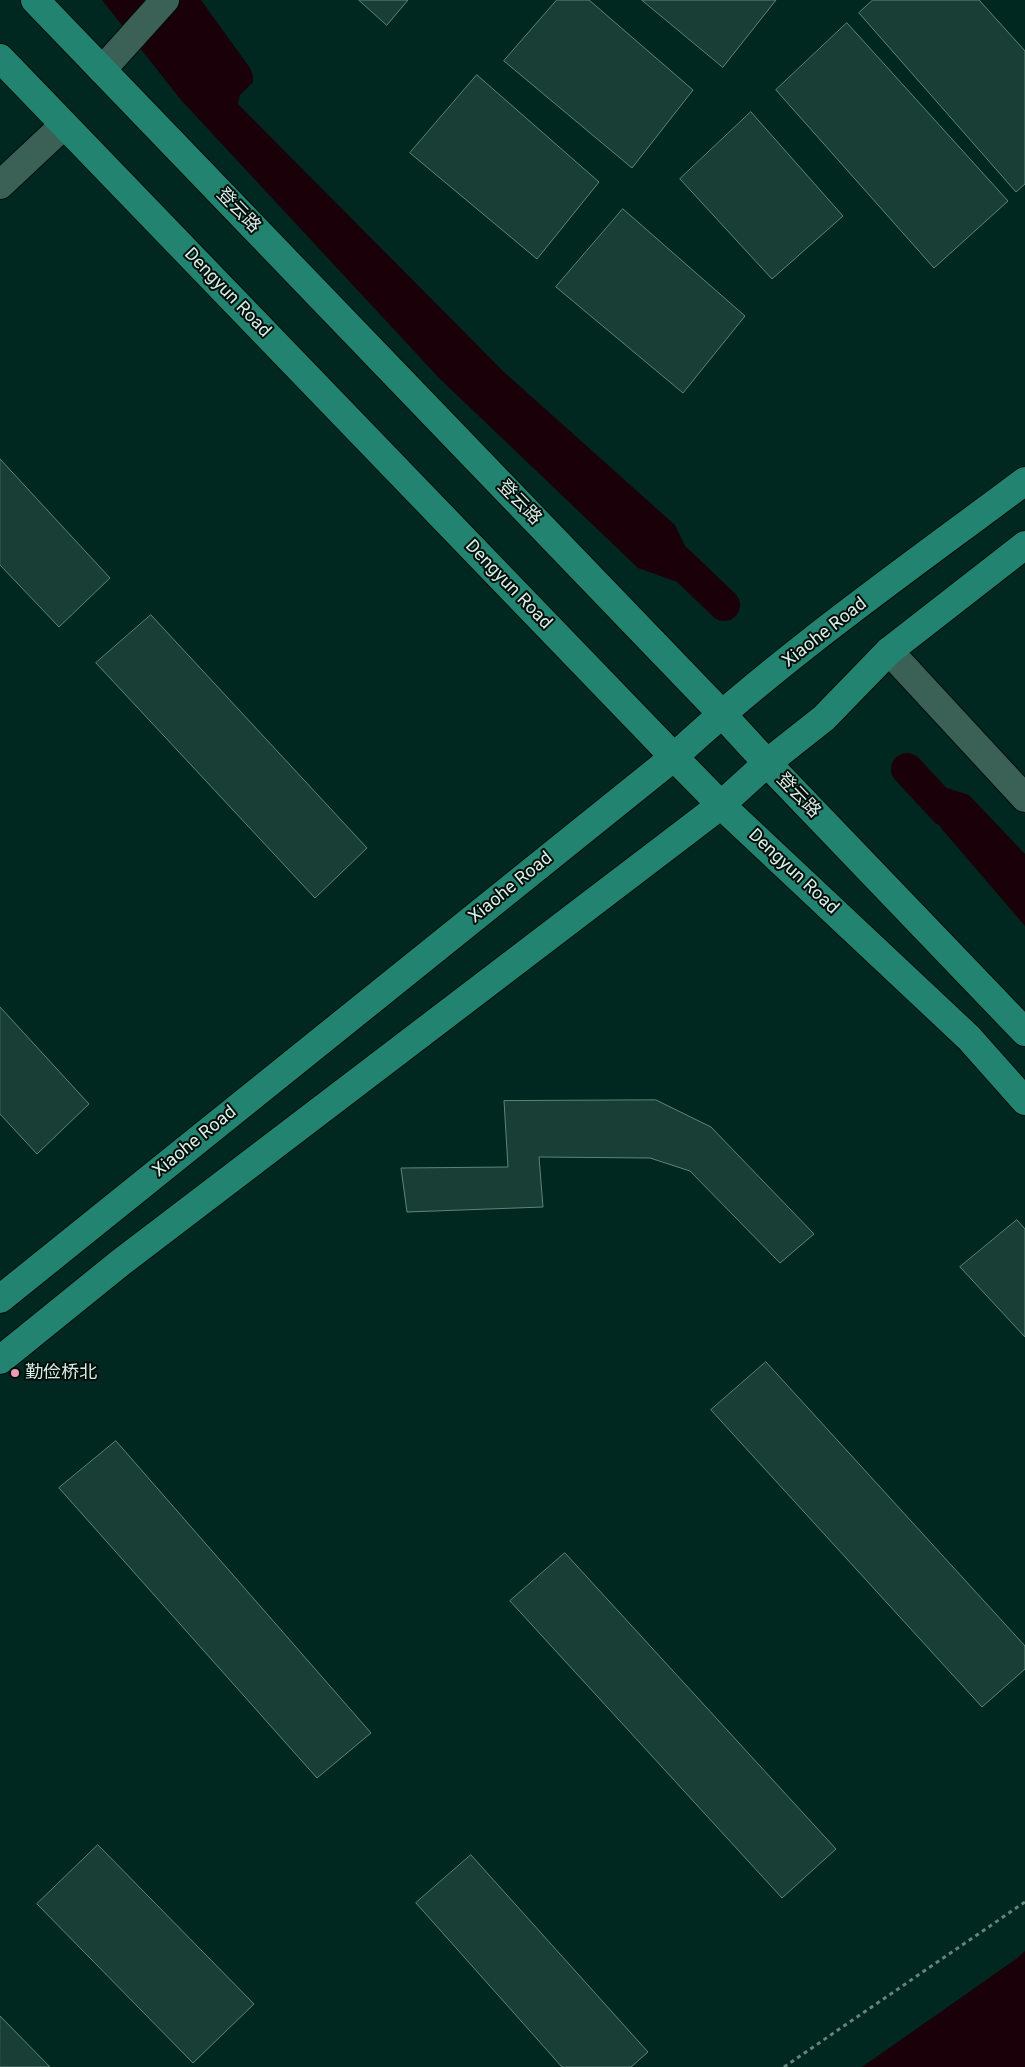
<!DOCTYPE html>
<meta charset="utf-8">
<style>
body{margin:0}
canvas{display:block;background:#012820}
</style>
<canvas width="1025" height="2067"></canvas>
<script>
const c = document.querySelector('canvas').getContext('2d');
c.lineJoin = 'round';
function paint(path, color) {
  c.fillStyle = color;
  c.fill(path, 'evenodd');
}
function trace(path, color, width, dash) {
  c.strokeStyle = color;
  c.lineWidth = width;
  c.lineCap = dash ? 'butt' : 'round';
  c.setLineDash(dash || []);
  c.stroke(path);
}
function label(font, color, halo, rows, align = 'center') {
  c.font = font + ' Roboto,"Noto Sans SC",sans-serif';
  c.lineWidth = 4;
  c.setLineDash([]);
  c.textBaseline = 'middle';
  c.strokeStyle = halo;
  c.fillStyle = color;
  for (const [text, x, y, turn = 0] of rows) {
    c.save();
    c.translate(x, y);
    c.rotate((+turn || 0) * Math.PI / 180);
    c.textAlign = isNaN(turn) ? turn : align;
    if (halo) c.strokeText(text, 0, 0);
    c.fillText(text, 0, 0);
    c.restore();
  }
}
const water = new Path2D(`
 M102,0H201L250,68L253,76V82L240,95L238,104L504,372L675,525L708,593L638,568L439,378L181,100Z
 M916,778L969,795L1025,854V926L941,828Z
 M1025,1951V2067H862L1016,1959Z`);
const canal = new Path2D(`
 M678,561L724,605
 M907,769L945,810`);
const building = new Path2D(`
 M359,0H408L387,25Z
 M557,0H589L693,90L632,168L504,61Z
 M642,0H776L723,67Z
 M873,0H979L1025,51V184L1016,192L859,13Z
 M847,23L1008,201L934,268L776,90Z
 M477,75L599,182L537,259L410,153Z
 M751,112L843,216L772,279L680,179Z
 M623,209L745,316L683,393L556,287Z
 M0,459L110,578L59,627L0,565Z
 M151,615L367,848L315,898L96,663Z
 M0,1007L89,1104L37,1154L0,1114Z
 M656,1100L711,1127L814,1234L780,1263L690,1171L650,1158L539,1157L543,1207L407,1212L401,1168L508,1167L504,1101Z
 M1017,1220L1025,1229V1337L960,1267Z
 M766,1362L1025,1646V1669L982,1707L711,1410Z
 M116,1441L371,1733L317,1778L59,1488Z
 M565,1553L836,1849L782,1898L510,1601Z
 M98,1845L254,2004L193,2063L37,1904Z
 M471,1855L648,2052L631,2067H562L416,1903Z
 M0,2016L50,2067H0Z`);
const path = new Path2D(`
 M784,2067L1025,1902`);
const minor = new Path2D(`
 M102,70L165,0
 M0,185L64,125
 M889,651L1025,798`);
const major = new Path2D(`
 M35,0L721,713L767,763L1025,1032
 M0,58L674,757L721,805L969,1038L1025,1101
 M0,1299L674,757C783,656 906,570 1025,481
 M0,1360L120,1263L721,805L767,763L824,718L889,651L1025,545`);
const markers = [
 [15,1373,5,"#f19ab4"]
];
const streetNames = [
 ["登云路",238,211,46],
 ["Dengyun Road",227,293,46],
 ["登云路",519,503,46],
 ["Dengyun Road",508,585,46],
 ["Xiaohe Road",825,633,-38],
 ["登云路",798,796,46],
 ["Dengyun Road",793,872,43],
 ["Xiaohe Road",511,888,-39],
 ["Xiaohe Road",195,1142,-39]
];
const poiNames = [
 ["勤俭桥北",25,1373]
];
paint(water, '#1a0109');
trace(canal, '#1a0109', 32);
paint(building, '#193e35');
trace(building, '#5e847a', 1);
trace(minor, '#000f0a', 30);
trace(major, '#000f0a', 30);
trace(path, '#65847c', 3, [4, 4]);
trace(minor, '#3b6056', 28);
trace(major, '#228470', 28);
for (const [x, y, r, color] of markers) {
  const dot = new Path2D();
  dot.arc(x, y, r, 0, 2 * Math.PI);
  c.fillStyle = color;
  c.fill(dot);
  trace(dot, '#020e0a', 2);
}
label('18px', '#d8ede6', '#020e0a', streetNames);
label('18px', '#d8ede6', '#020e0a', poiNames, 'left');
</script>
